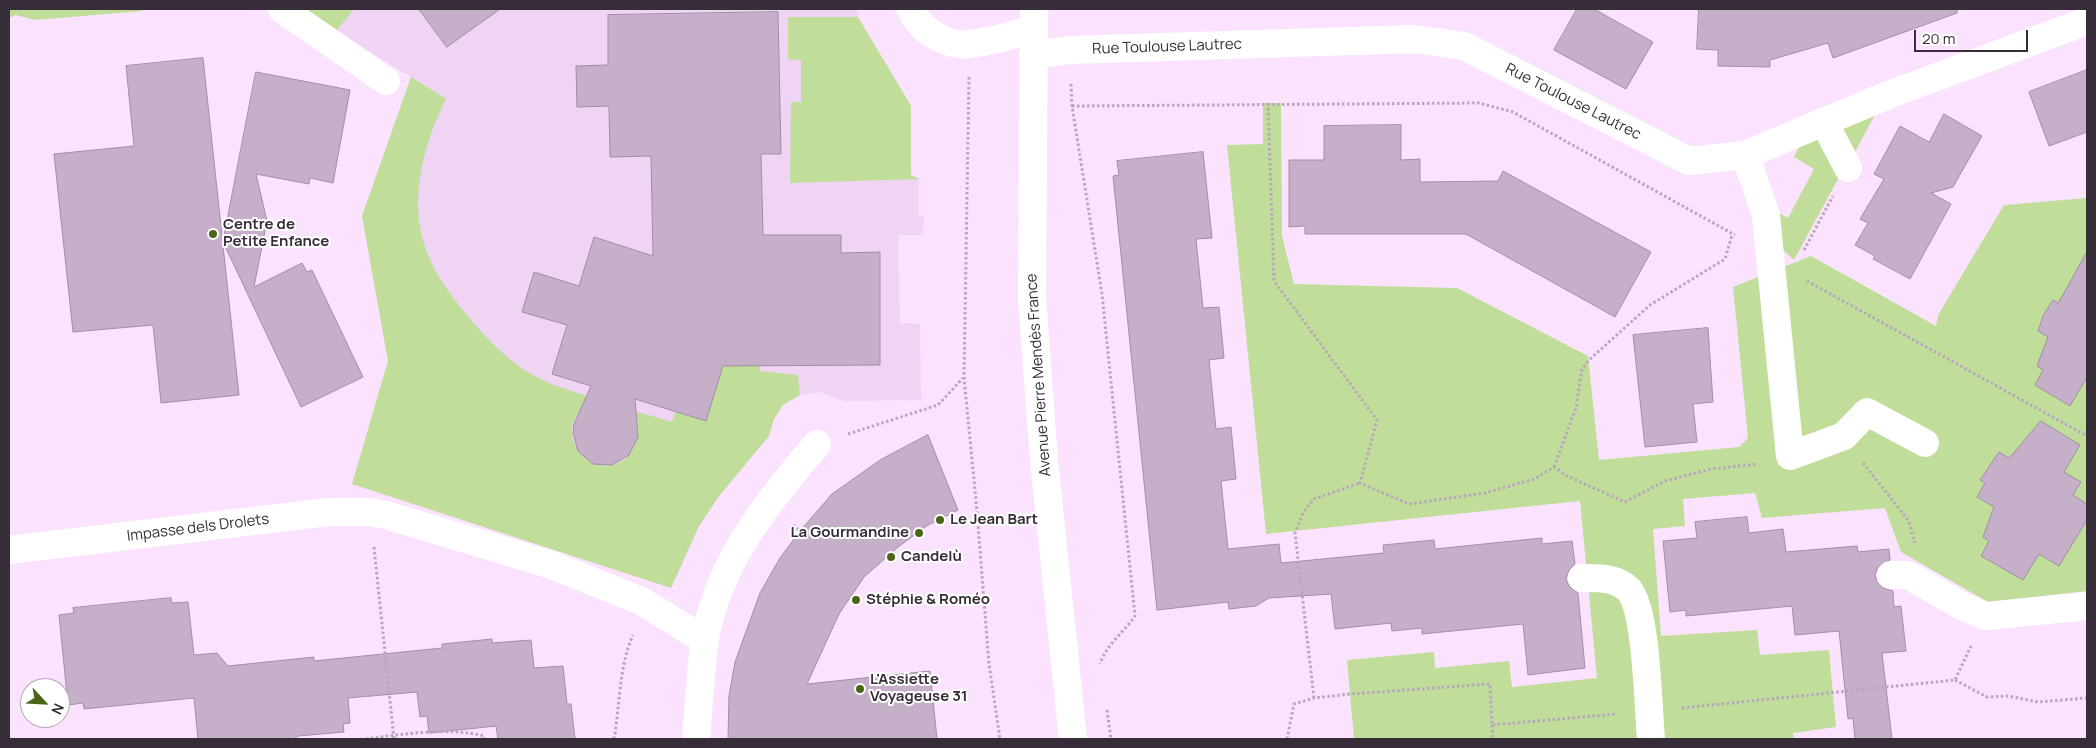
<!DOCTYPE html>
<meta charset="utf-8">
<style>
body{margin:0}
#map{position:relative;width:2096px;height:748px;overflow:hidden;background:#fbe3ff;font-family:Manrope,sans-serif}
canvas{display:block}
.frame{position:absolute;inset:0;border:10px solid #362d38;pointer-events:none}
.north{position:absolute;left:20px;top:678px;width:50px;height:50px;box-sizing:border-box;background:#fff;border:1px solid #afabaf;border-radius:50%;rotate:115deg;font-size:14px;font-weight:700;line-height:20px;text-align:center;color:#362d38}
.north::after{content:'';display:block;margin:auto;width:18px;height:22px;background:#4a6517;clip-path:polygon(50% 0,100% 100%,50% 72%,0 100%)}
.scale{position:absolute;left:1914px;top:30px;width:114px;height:22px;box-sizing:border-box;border:2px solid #362d38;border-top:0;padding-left:6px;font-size:15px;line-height:18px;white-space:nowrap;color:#362d38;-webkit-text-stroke:4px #fff;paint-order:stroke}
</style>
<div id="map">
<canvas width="2096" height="748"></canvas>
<div class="frame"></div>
<div class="north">N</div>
<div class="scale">20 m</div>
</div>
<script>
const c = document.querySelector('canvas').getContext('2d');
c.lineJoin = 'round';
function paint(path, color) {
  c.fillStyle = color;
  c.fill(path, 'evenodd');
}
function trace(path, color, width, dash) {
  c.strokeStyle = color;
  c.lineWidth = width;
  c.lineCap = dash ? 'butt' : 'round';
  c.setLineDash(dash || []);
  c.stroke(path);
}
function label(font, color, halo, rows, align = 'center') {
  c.font = font + ' Manrope,sans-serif';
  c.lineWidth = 4;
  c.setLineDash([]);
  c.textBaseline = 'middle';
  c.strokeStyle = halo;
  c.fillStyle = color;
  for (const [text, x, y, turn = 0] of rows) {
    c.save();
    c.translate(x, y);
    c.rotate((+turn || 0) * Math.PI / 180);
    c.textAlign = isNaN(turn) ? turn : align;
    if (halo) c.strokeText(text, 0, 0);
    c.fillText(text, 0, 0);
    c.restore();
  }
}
const built = new Path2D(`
 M304,9H857L858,17L911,106V175L919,179V216H924L923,235H898L900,323L920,324L921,400L844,401L820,392L800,395L783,405L774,419L769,436L719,496L699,526L671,588L352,484L388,361L362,216L411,77L307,13Z`);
const green = new Path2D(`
 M9,9H142V11L35,20L16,15L9,18Z
 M304,9H354L336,31Z
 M788,17H858L911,106V175L919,179L790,183L791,102H801V60L788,59Z
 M411,77L446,99C421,149 406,209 431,262C440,281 454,299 467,315C484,336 505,358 528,372C550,386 577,392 602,401C596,403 589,405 584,409C543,440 617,502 638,437L628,409L672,422L676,411L755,247L760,371L798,375L800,395L783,405L774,419L769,436L719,496L699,526L671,588L352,484L388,361L362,216Z
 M1883,100L1849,163L1828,124Z
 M1263,103H1281L1282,236L1294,284L1457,288L1588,356L1599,460L1739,447L1748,438L1733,287L1811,256L1936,326L1938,315L2004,205L2087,198V591L1988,602L1901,552L1885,508L1762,518L1755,493L1683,499L1685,526L1653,529L1661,636L1757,630L1760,655L1829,650L1836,727L1793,733L1794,739H1354L1347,660L1434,652L1435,668L1509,661L1512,687L1597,678L1580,501L1266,534L1227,145L1263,144Z
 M1822,128L1844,168L1794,260L1772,240L1768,207L1788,218L1814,169L1794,157L1805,136Z`);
const building = new Path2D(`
 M419,9H500L447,47Z
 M1577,9H1594L1653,42L1626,89L1554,50Z
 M1699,9H1957V13L1833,58L1828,43L1770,60V67L1718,66V50L1697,49Z
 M778,12L781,154H761L763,235H841V253L880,252V365L723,366L706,421L635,399L638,437L629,455L612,465L593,464L578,451L573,433L574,424L591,386L552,374L567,325L522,312L534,272L579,286L594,237L653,256L651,156L610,157L609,106L577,107L576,66L608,65V15Z
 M203,58L239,395L161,403L153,325L73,332L54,154L134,146L126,66Z
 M2087,70V132L2049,146L2029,92Z
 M256,72L350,90L333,183L310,178L309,184L256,174L267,221L254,287L302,263L307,272L312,270L363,377L301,407L223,242Z
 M1944,114L1982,136L1953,187L1931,193L1951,204L1910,279L1873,259L1875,256L1855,245L1868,223L1860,219L1884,179L1874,174L1900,126L1929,142Z
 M1401,125V160L1420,159V182L1498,181L1503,171L1651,252L1615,317L1466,234H1305V226L1289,227V160H1324V126Z
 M1203,152L1212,238L1196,239L1203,308L1219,307L1224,358L1209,360L1216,429L1231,427L1236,479L1221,481L1228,549L1279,544L1281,563L1384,553L1383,545L1434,540L1435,549L1542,538V544L1572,541L1575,564L1569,570L1566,579L1569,586L1578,593L1585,668L1528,675L1523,624L1422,634V628L1392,631L1391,623L1335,629L1331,594L1269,598L1256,606L1229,609L1228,602L1157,610L1113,176L1119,175L1117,161Z
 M2087,252V377L2070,406L2035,385L2043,370L2037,366L2048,337L2038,331L2043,316L2053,300L2058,303Z
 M1708,328L1713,402L1693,404L1697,442L1645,447L1633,335Z
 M2041,421L2080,445L2064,472L2081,482L2073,495L2087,504V520L2059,566L2039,554L2023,580L1981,556L1989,541L1983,537L1994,507L1977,497L1985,483L1980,480L1999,452L2009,458Z
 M928,435L958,510L928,525L898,547L864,577L839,614L807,684L930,671L937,739H728L729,696L735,662L760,593L780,558L800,531L832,494L880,460Z
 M1747,517L1749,533L1783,529L1786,552L1857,546L1858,552L1889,549L1890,560L1878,567L1875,575L1877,582L1883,588L1893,591L1894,607L1901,606L1906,651L1882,653L1892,739H1855L1853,718L1848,719L1839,631L1795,635L1792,606L1686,616V610L1670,612L1663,541L1697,538L1695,522Z
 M171,598L172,603L188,602L194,655L217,653L228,666L314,657V661L442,648V644L492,639V643L531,640L534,668L563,666L567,704H571L575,739H498L496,726L429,733L427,716L420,717L417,692L348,698L350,723L343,724L344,732L298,736L294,739H198L194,698L84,709L83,703L68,705L59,615L74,613L73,608Z`);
const path = new Path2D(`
 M969,77L964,378L976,500L989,664L1000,739
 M1071,84L1072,106L1102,294L1135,616C1124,632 1106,645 1100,664
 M1268,103L1274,281L1377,420L1360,483L1409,504L1485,493L1534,479L1554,467L1567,476L1625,502L1665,481L1711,469L1757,464
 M1072,106L1479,103L1513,112L1735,235
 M1804,250L1833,196
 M1807,281L2087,436
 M848,434L938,405L963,378
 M1863,463L1908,520L1915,543
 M1554,467L1576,408L1582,369L1589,360L1650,305L1725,259L1732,235
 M793,525L800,531
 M374,547L394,739
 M1955,680L1987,697L2008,696L2038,702L2087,698
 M1314,698L1295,533L1304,511L1314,499L1360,483
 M1682,708L1955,680L1971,646
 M1107,710L1111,739
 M1492,725L1493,739
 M366,739C401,734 450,727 484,736V739
 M614,739C620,705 619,666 633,635
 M1287,739L1294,704L1314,698L1350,694L1490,684L1492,725L1616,714`);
const minor = new Path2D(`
 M282,9L386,81
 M911,9C919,30 947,47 970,44C991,42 1013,34 1034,30
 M1034,9L1032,298L1044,460L1073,739
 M1033,55L1070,50L1415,39L1464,46L1689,161L1745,155L1888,95L2087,21
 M1824,122L1848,168
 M1745,155L1766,215L1790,456L1844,436L1867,412L1925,443
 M9,550L328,512H370L386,515L552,565L641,601L705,640
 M1891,575H1908L1964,607L1986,616L2087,606
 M1582,578C1598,578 1617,577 1629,590C1647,611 1648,708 1651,739
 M696,739C699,707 700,673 705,640C717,564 768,501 817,444`);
const markers = [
 [213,234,5,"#4a6517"],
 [940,520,5,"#4a6517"],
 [919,533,5,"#4a6517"],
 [891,557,5,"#4a6517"],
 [856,600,5,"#4a6517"],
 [860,689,5,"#4a6517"]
];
const streetNames = [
 ["Rue Toulouse Lautrec",1167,47,-2],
 ["Rue Toulouse Lautrec",1573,102,27],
 ["Avenue Pierre Mendès France",1039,375,-94],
 ["Impasse dels Drolets",198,528,-7]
];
const poiNames = [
 ["Centre de",223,225],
 ["Petite Enfance",223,242],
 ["Le Jean Bart",950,520],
 ["La Gourmandine",909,533,"right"],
 ["Candelù",901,557],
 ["Stéphie & Roméo",866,600],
 ["L'Assiette",870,680],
 ["Voyageuse 31",870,697]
];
paint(built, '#efd4f4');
paint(green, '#c0dd9a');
paint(building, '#c5afc9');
trace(building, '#a38da7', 1);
trace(path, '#b9a6bc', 3, [2.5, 2.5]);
trace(minor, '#fff', 28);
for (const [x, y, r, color] of markers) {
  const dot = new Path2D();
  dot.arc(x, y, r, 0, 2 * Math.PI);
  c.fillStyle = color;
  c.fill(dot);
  trace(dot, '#fff', 2);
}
label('15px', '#362d38', '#fff', streetNames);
label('bold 15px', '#362d38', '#fff', poiNames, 'left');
</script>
